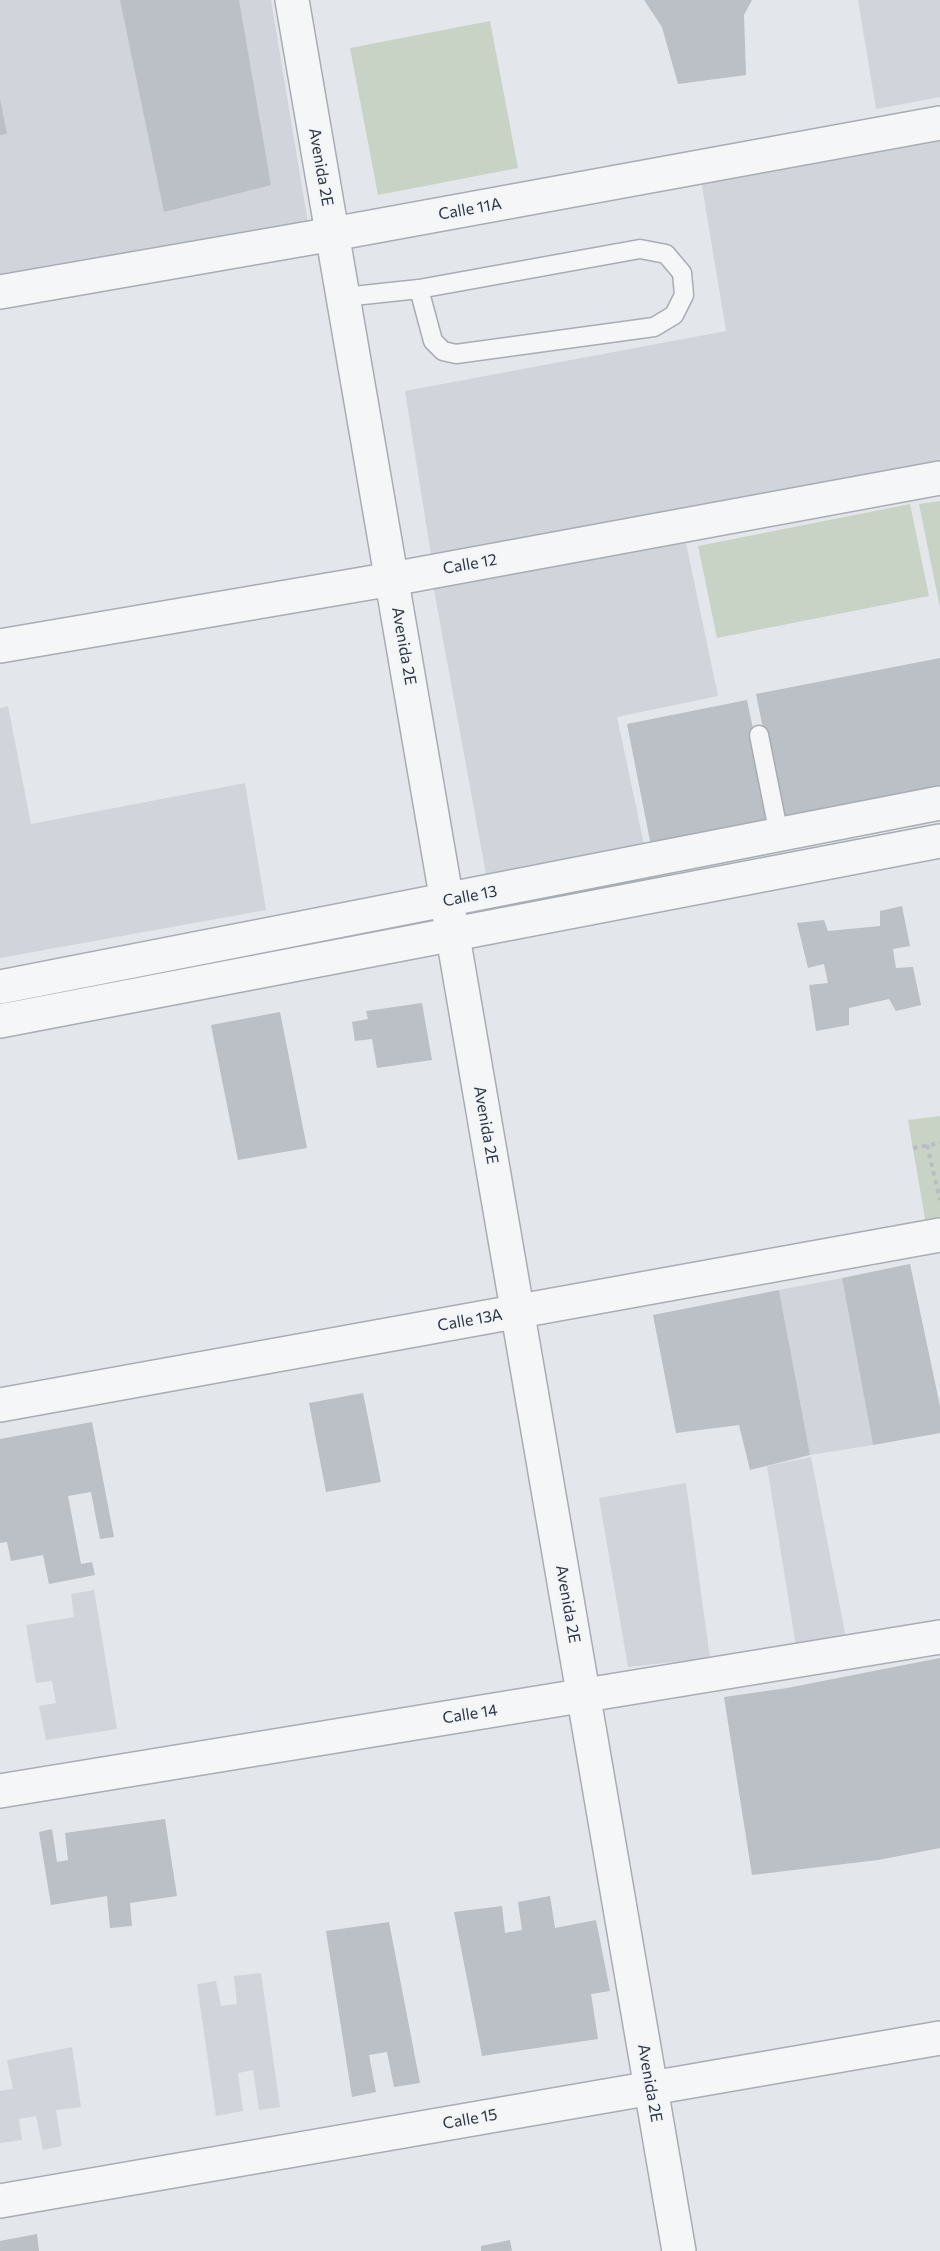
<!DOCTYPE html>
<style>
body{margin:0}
canvas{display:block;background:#e3e6ea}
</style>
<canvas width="940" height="2251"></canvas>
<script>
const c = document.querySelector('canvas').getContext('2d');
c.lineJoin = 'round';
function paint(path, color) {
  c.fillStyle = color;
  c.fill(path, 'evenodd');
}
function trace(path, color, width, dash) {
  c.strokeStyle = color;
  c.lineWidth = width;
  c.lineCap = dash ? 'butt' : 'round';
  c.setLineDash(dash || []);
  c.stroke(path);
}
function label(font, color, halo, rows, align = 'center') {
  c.font = font + ' Commissioner,sans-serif';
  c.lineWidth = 4.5;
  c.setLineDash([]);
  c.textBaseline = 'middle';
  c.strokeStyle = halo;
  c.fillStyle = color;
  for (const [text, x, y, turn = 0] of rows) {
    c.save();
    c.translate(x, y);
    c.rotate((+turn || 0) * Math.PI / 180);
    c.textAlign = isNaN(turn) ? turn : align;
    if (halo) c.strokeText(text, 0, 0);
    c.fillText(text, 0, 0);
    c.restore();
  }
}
const built = new Path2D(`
 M0,0H271L308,223L0,274Z
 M858,0H940V97L876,109Z
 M940,139V466L431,555L405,391L726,331L701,180Z
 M685,538L718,696L617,717L645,849L487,880L432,579Z
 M8,706L31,824L245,783L266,910L0,958V708Z
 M842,1278L873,1445L810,1455L779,1290Z
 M811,1457L846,1638L796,1646L767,1466Z
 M686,1483L710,1658L628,1667L599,1498Z
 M94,1590L117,1729L46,1740L39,1706L56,1703L52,1681L36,1683L26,1625L74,1617L71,1594Z
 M261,1973L280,2107L259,2110L253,2070L238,2073L243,2111L216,2116L197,1984L216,1981L221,2006L237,2004L234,1976Z
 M72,2047L81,2107L56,2110L62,2146L43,2150L36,2116L19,2119L22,2140L0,2143V2091L13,2089L7,2060Z`);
const green = new Path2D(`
 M490,21L518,168L378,195L350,48Z
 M940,501V608L919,504Z
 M910,504L929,596L717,638L698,546Z
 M940,1116V1222L926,1224L908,1120Z`);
const building = new Path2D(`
 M120,0H239L271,185L164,212Z
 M644,0H752L744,15L746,75L678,84L662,27Z
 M0,99L7,134L0,135Z
 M940,658V791L782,822L756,694Z
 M747,700L772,822L651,846L627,724Z
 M902,906L910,946L893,949L896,968L913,967L921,1005L896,1011L889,999L849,1008V1025L816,1031L809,985L828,983L824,964L808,968L797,923L824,920L828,931L880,926V911Z
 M422,1003L432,1060L377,1068L372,1039L355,1041L352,1022L368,1019L366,1011Z
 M280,1012L307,1148L238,1160L211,1025Z
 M910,1264L940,1406V1433L873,1445L842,1278Z
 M779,1290L810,1455L750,1470L739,1425L676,1433L653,1315Z
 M363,1393L381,1482L326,1492L309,1403Z
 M92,1422L114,1537L100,1539L91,1492L68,1496L81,1564L92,1562L95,1575L49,1584L43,1555L11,1561L7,1542L0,1543V1439Z
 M940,1658V1848L878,1860L752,1875L724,1697L787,1688Z
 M165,1819L177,1896L130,1903L132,1926L110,1928L107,1896L51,1905L39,1832L52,1829L57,1862L68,1860L65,1833Z
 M550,1896L555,1928L596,1920L610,1991L591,1994L598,2039L482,2056L454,1912L502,1906L505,1933L522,1930L518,1902Z
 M389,1922L420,2083L394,2087L387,2052L369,2055L376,2092L352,2097L326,1931Z
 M37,2234L39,2251H0V2241Z
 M510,2240L512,2251H481V2246Z`);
const path = new Path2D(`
 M927,1145L940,1200
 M913,1148L940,1143`);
const lane = new Path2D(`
 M344,297L419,289L640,249L666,254L682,273L684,295L674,315L654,327L456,354L443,351L433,341L419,289
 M759,735L779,835`);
const street = new Path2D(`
 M292,0L679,2251
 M0,292L333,234L940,123
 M0,646L392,579L940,478
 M0,987L940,803
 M0,1021L940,841
 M0,1405L940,1235
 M0,1791L940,1637
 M0,2201L940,2038`);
const streetNames = [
 ["Avenida 2E",321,167,80],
 ["Calle 11A",470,209,-10],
 ["Calle 12",470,564,-10],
 ["Avenida 2E",404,646,80],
 ["Calle 13",470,896,-11],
 ["Avenida 2E",486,1125,80],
 ["Calle 13A",470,1320,-10],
 ["Avenida 2E",568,1604,80],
 ["Calle 14",470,1714,-9],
 ["Avenida 2E",650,2083,80],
 ["Calle 15",470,2119,-10]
];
paint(built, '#d1d5db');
paint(green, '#c9d3c5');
paint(building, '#bbbfc6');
trace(lane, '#a8adb4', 21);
trace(street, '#a8adb4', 36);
trace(path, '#b9bcc1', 4, [4.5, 4.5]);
trace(lane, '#f5f6f8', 18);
trace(street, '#f5f6f8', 33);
label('16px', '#2c3440', '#f2f5f7', streetNames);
</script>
